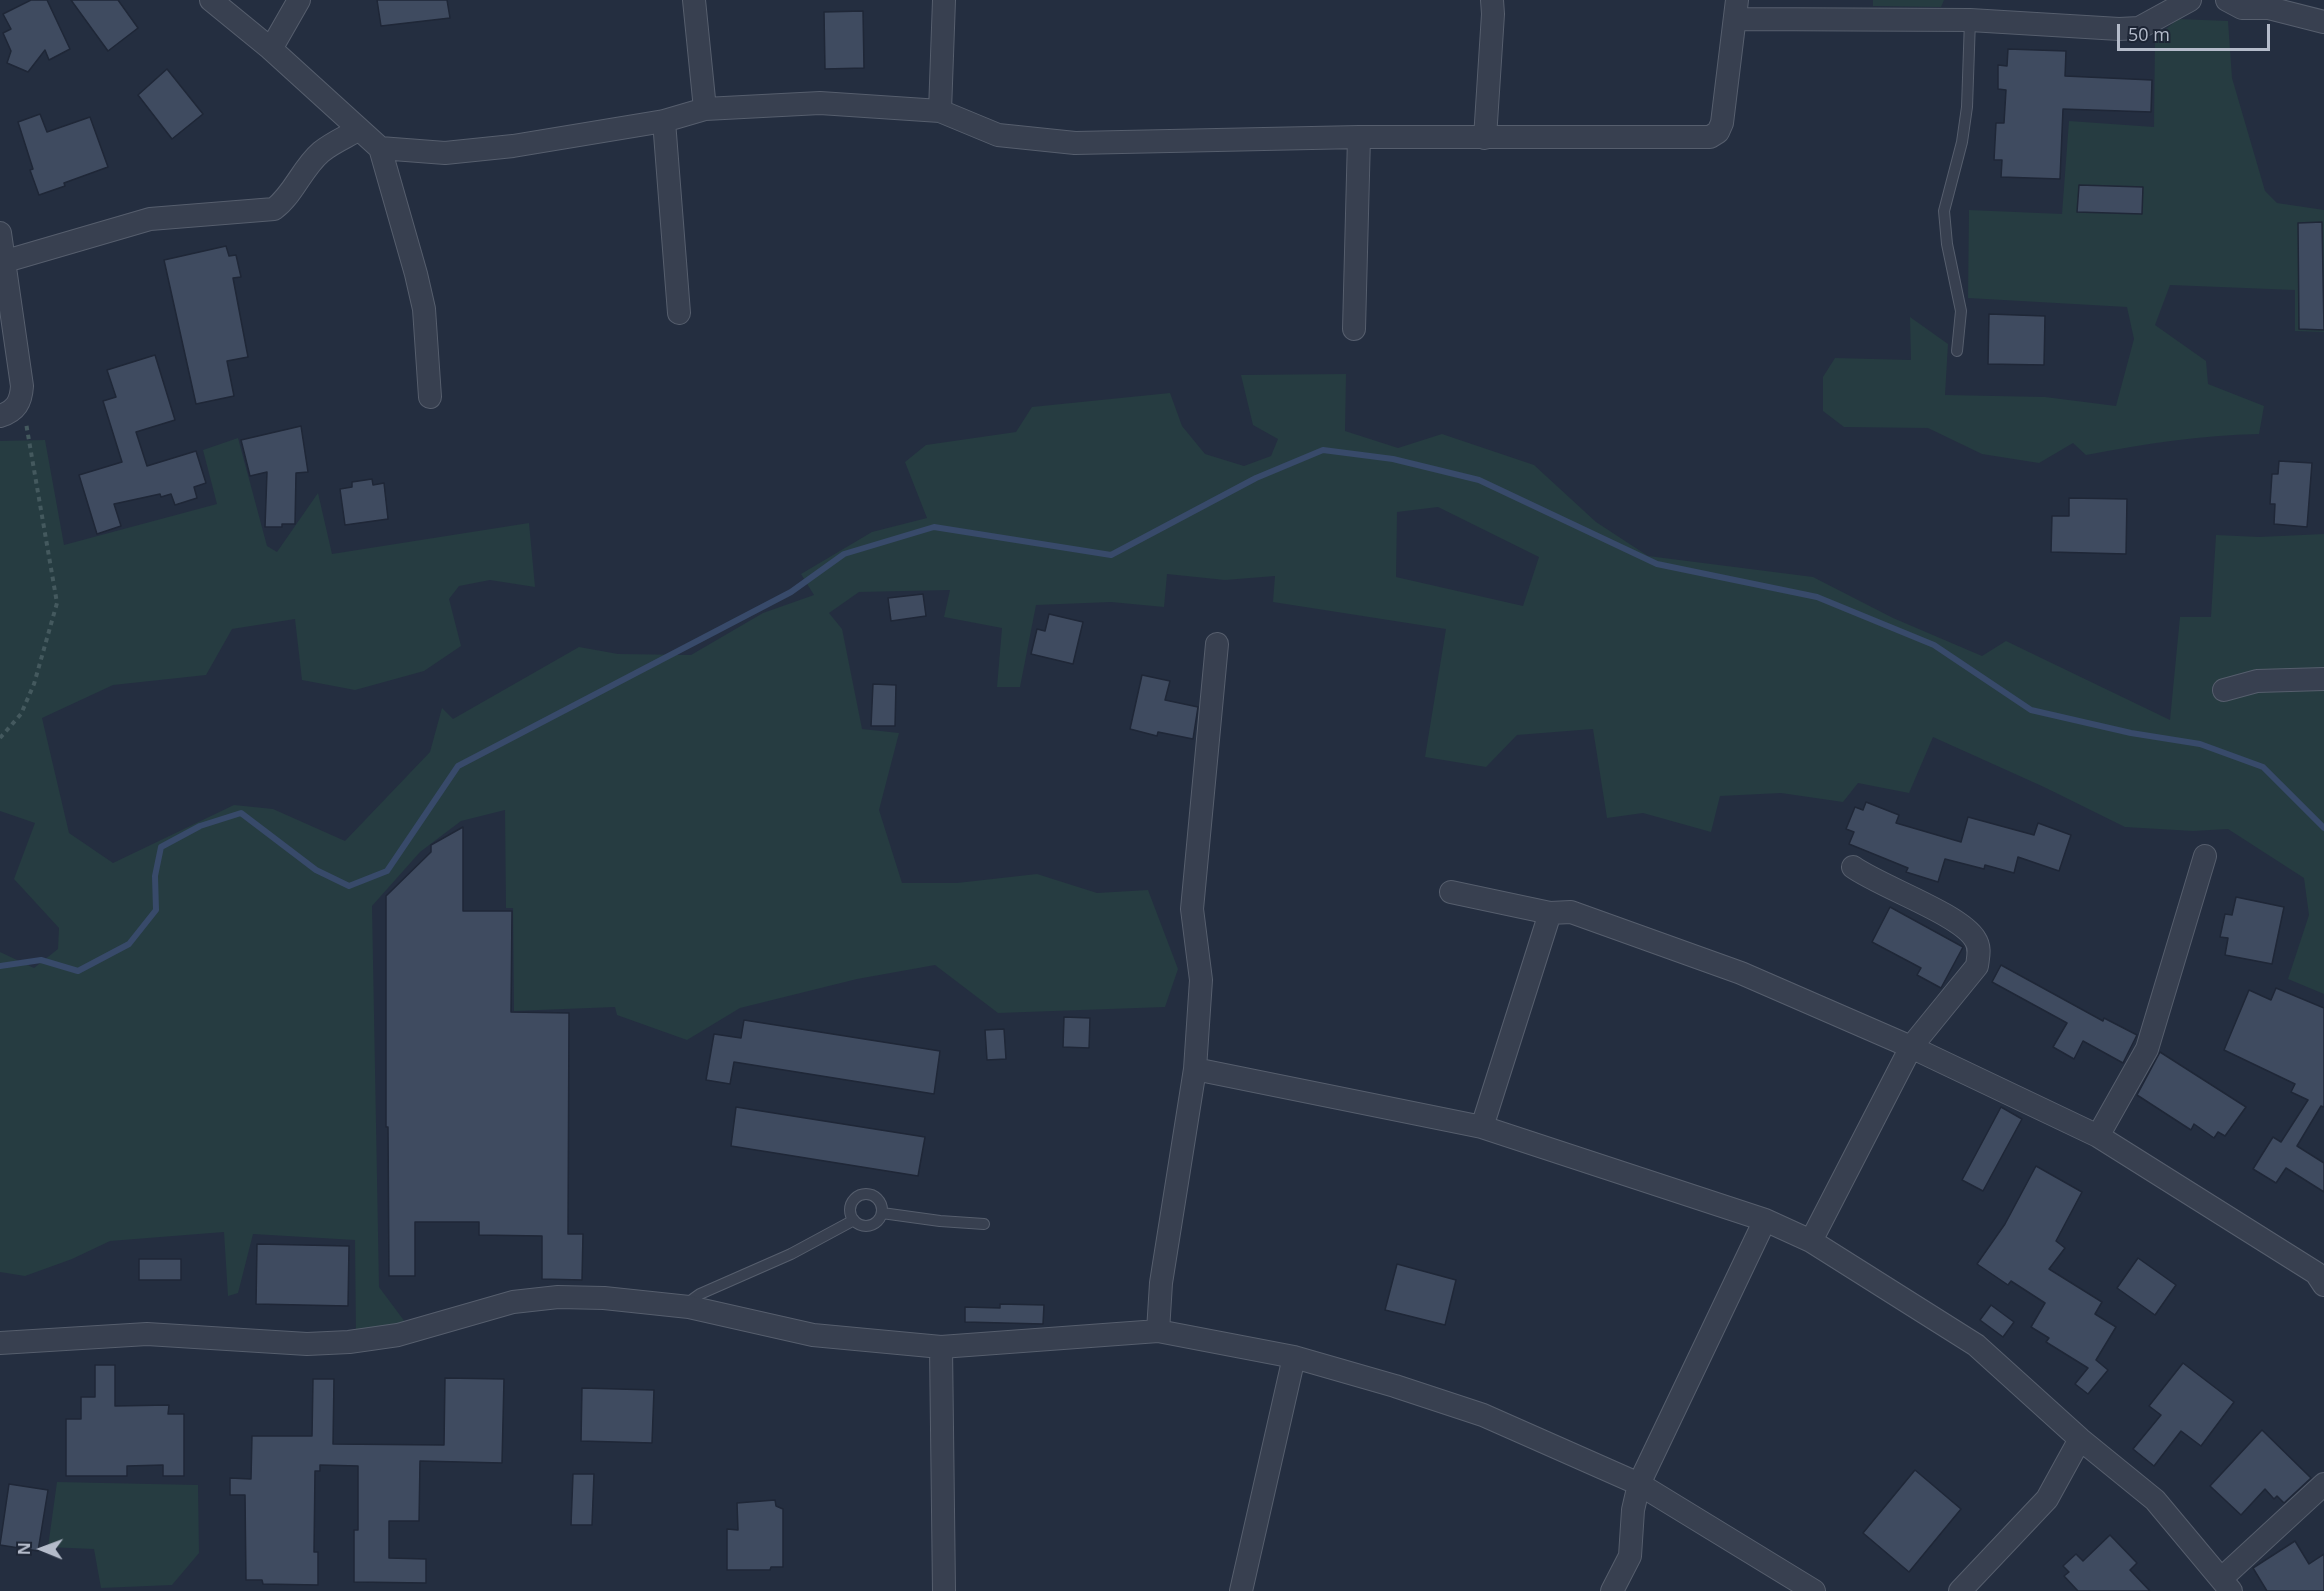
<!DOCTYPE html>
<style>
body{margin:0}
#map{position:relative;width:2324px;height:1591px;overflow:hidden;background:#242e40;font-family:"Open Sans",sans-serif}
canvas{display:block}
.north{position:absolute;left:12px;top:1519px;width:60px;height:60px;-webkit-text-stroke:4px #1d2535;paint-order:stroke;rotate:271deg;font-size:16px;font-weight:700;line-height:24px;text-align:center;color:#b4bbca}
.north::after{content:'';display:block;margin:auto;width:21px;height:27px;background:#b4bbca;clip-path:polygon(50% 0,100% 100%,50% 72%,0 100%)}
.scale{position:absolute;left:2117px;top:24px;width:153px;height:27px;box-sizing:border-box;border:3px solid #b4bbca;border-top:0;padding-left:8px;font-size:18px;line-height:21px;white-space:nowrap;color:#b4bbca;-webkit-text-stroke:4px #1d2535;paint-order:stroke}
</style>
<div id="map">
<canvas width="2324" height="1591"></canvas>
<div class="north">N</div>
<div class="scale">50 m</div>
</div>
<script>
const c = document.querySelector('canvas').getContext('2d');
c.lineJoin = 'round';
function paint(path, color) {
  c.fillStyle = color;
  c.fill(path, 'evenodd');
}
function trace(path, color, width, dash) {
  c.strokeStyle = color;
  c.lineWidth = width;
  c.lineCap = dash ? 'butt' : 'round';
  c.setLineDash(dash || []);
  c.stroke(path);
}
const green = new Path2D(`
 M1873,0H1944L1941,7L1873,6Z
 M2178,19L2228,21L2232,78L2265,191L2277,203L2324,210V332L2295,331V290L2170,285L2155,325L2206,361L2208,384L2264,406L2259,434C2201,435 2144,444 2086,455L2073,443L2039,463L1982,454L1928,428L1844,427L1823,411V377L1835,358L1911,360L1910,317L1948,344L1945,395L2045,397L2116,406L2134,339L2127,307L1968,298L1969,210L2062,214L2069,121L2154,127L2155,38Z
 M1346,374L1345,431L1398,448L1442,434L1534,465L1596,522L1648,556L1813,577L1893,618L1982,656L2006,641L2170,720L2180,617H2211L2216,535L2259,537L2324,534V994L2288,979L2309,915L2304,878L2228,829L2193,831L2125,827L2044,787L1933,737L1909,793L1858,783L1843,802L1781,793L1720,796L1711,832L1643,813L1607,818L1593,729L1517,735L1486,767L1425,757L1446,629L1273,602L1275,576L1225,580L1167,574L1164,607L1111,602L1036,605L1020,687H997L1002,628L944,617L950,590L859,592L829,613L842,629L862,729L899,733L879,810L902,883H957L1037,874L1097,893L1148,890L1178,969L1165,1007L998,1013L935,965L857,979L740,1008L687,1040L617,1015L615,1007L514,1011L513,908H506L505,810L461,821L420,852L372,906L379,1287L408,1326L356,1337L355,1240L253,1234L238,1293L228,1296L224,1232L110,1241L72,1259L25,1276L0,1272V952L34,968L58,949L59,928L14,879L35,823L0,811V441L45,440L64,545L217,504L203,450L238,438L267,546L277,552L318,493L332,554L529,523L535,587L490,580L459,586L449,599L461,646L424,671L355,690L302,680L295,619L232,629L206,675L113,685L42,718L69,833L113,863L234,805L273,809L345,841L430,752L442,708L453,719L579,647L618,654L691,655L763,613L814,595L801,574L872,532L927,518L905,462L926,445L1016,432L1032,407L1170,393L1182,426L1205,454L1244,466L1271,456L1278,439L1253,425L1241,375ZM1438,507L1539,557L1523,606L1396,577L1397,512Z
 M57,1482L198,1485L199,1553L172,1585L101,1588L94,1549L48,1547Z`);
const stream = new Path2D(`
 M0,966L41,960L78,971L129,944L156,910L155,876L161,847L200,826L241,813L316,870L349,886L387,871L458,766L791,592L844,554L934,527L1111,555L1256,478L1323,450L1393,459L1479,480L1657,564L1817,597L1934,645L2031,710L2131,733L2200,744L2263,767L2324,828`);
const building = new Path2D(`
 M31,0H47L70,49L49,60L45,50L28,72L7,63L11,51L3,33L11,29L3,14Z
 M71,0H118L138,28L108,51Z
 M377,0H447L450,18L381,26Z
 M863,11L864,68L825,69L824,12Z
 M2008,49L2066,51L2065,76L2152,80L2151,112L2063,109L2060,179L2001,177L2002,160H1994L1996,123H2004L2006,90L1998,89V65L2007,66Z
 M167,69L203,114L172,139L138,95Z
 M40,114L47,132L90,117L108,167L64,183L65,186L39,195L30,170L33,169L18,122Z
 M2079,185L2143,187L2142,214L2077,212Z
 M2322,222L2324,330L2299,329L2298,223Z
 M226,246L229,256L236,255L241,277L233,278L248,357L227,361L234,396L196,404L164,260Z
 M1989,314L2045,316L2044,365L1988,364Z
 M155,355L175,420L136,432L147,466L196,451L206,483L194,487L197,498L175,505L171,494L161,497L160,494L114,504L121,526L97,534L79,475L122,462L103,401L116,397L107,370Z
 M301,426L308,472L296,473L295,524H282V527H265L267,472L250,476L241,440Z
 M2279,461L2312,463L2307,527L2274,524L2275,504H2270L2272,474H2278Z
 M372,479L373,485L384,483L388,519L345,525L340,489L352,487V482Z
 M2069,498L2127,499L2126,554L2051,552L2052,516H2069Z
 M923,594L926,616L891,621L888,598Z
 M1049,614L1083,622L1073,664L1031,654L1037,629L1045,631Z
 M1142,675L1170,681L1165,700L1198,707L1193,739L1158,732L1157,736L1130,729Z
 M873,684L896,685L895,726H871Z
 M1866,802L1899,815L1896,823L1961,842L1968,817L2034,835L2038,823L2071,835L2059,871L2018,857L2014,873L1985,865L1984,869L1945,859L1938,882L1906,872L1908,868L1849,844L1854,832L1846,829L1855,807L1863,810Z
 M463,827V911H512L511,1012L569,1013L568,1234H583L582,1280L542,1279V1236L479,1235V1222H415V1276H389L388,1127H386V896L431,852V845Z
 M2236,897L2284,907L2272,964L2225,955L2228,938L2220,937L2225,914L2232,915Z
 M1890,907L1963,947L1941,988L1917,975L1921,968L1872,942Z
 M2001,965L2103,1021L2104,1018L2137,1035L2123,1063L2083,1041L2074,1059L2053,1047L2067,1023L1992,982Z
 M2276,988L2324,1008V1107L2321,1106L2297,1146L2324,1163V1192L2286,1168L2276,1183L2253,1169L2273,1137L2281,1142L2308,1100L2291,1092L2295,1084L2224,1050L2249,990L2271,1000Z
 M1064,1017L1090,1018L1089,1048L1063,1047Z
 M744,1020L940,1051L934,1094L734,1062L730,1084L706,1080L714,1034L741,1038Z
 M1004,1029L1006,1059L987,1060L985,1030Z
 M2160,1052L2246,1107L2225,1136L2218,1132L2214,1138L2194,1124L2191,1130L2137,1095Z
 M736,1107L925,1137L918,1176L731,1146Z
 M2001,1107L2022,1119L1983,1191L1962,1180Z
 M2036,1166L2082,1192L2056,1241L2065,1248L2049,1269L2102,1302L2095,1314L2116,1327L2096,1360L2108,1370L2088,1394L2075,1384L2088,1368L2046,1342L2049,1338L2031,1327L2045,1303L2011,1281L2008,1285L1977,1264L2005,1224Z
 M257,1244L349,1246L348,1306L256,1304Z
 M2138,1258L2176,1285L2155,1315L2117,1288Z
 M139,1259H181V1280H139Z
 M1397,1264L1456,1280L1445,1325L1385,1310Z
 M1000,1304L1044,1305L1043,1324L965,1322V1307L1000,1308Z
 M1991,1305L2014,1322L2003,1337L1980,1320Z
 M2183,1363L2234,1402L2201,1446L2181,1431L2154,1466L2133,1449L2161,1415L2149,1406Z
 M95,1365H115V1406L169,1405L168,1414H184V1476H163V1465L127,1466V1476H66V1419H81V1397H95Z
 M445,1378L504,1379L502,1463L420,1461L419,1521H389V1558L426,1559V1583L354,1582V1530H358V1466L320,1465V1471H315L314,1552H318V1585L263,1584L262,1580H246L245,1495H230V1478L251,1479L252,1436H312L313,1379H334L333,1444L444,1445Z
 M582,1388L654,1390L652,1443L581,1441Z
 M2262,1430L2311,1478L2284,1503L2277,1496L2274,1499L2265,1489L2241,1515L2210,1486Z
 M1915,1470L1961,1509L1909,1572L1863,1533Z
 M573,1474H594L592,1525H571Z
 M9,1484L48,1490L38,1551L0,1545Z
 M775,1500L776,1506L783,1509V1567H771L770,1570H727V1529L738,1530L737,1503Z
 M2110,1535L2137,1563L2130,1570L2150,1591H2078L2064,1576L2069,1572L2063,1566L2076,1554L2083,1561Z
 M2295,1541L2309,1564L2324,1554V1591H2267L2253,1568Z`);
const path = new Path2D(`
 M0,738L21,714L34,684L57,603L26,423`);
const service = new Path2D(`
 M1957,351L1961,311L1947,244L1944,211L1962,142L1967,107L1970,20
 M850 1210a16 16 0 1 1 32 0a16 16 0 1 1-32 0Z
 M882,1213L940,1221L984,1224
 M689,1307L693,1299L700,1294L791,1254L854,1220`);
const minor = new Path2D(`
 M211,0L271,49L380,148L416,274L424,309L430,397
 M694,0L705,109
 M2227,0L2242,8H2269L2324,22
 M1736,19L1970,20L2119,29L2139,28L2190,0
 M271,49L299,0
 M940,111L944,0
 M664,121L679,313
 M1485,138L1493,14L1492,0
 M380,148L445,153L513,146L664,121L705,109L820,103L940,111L998,135L1075,143L1359,137H1710L1718,132L1722,123L1737,0
 M0,233L22,386C21,402 16,411 0,416
 M6,261L150,219L274,209C294,194 302,168 321,152C332,143 346,137 358,130
 M1354,329L1359,137
 M2224,690L2257,681L2324,679
 M1451,892L1550,913L1571,912L1741,973L1911,1047L2098,1136L2316,1273L2324,1285
 M1195,1069L1482,1127L1765,1220L1811,1241L1976,1345L2080,1439L2155,1500L2231,1591
 M1482,1127L1550,913
 M2098,1136L2147,1049L2205,856
 M1811,1241L1911,1047L1977,966C1978,957 1981,948 1975,939C1960,914 1881,887 1853,867
 M1158,1331L1161,1283L1195,1069L1201,980L1192,909L1217,644
 M0,1343L147,1334L307,1344L349,1342L398,1335L513,1302L558,1297L604,1298L689,1307L813,1335L941,1347L1158,1331L1294,1357L1395,1386L1483,1415L1639,1484L1814,1591
 M941,1347L944,1591
 M2222,1578L2324,1484
 M1241,1591L1294,1357
 M1612,1591L1630,1556L1633,1510L1639,1484L1765,1220
 M1960,1591L2047,1499L2080,1439`);
paint(green, '#263c41');
trace(stream, '#384a6a', 6);
paint(building, '#3f4b60');
trace(building, '#1f2737', 1.5);
trace(service, '#565e6d', 12);
trace(minor, '#565e6d', 24);
trace(path, '#44595e', 4, [4.5, 4.5]);
trace(service, '#384050', 10);
trace(minor, '#384050', 22);
</script>
